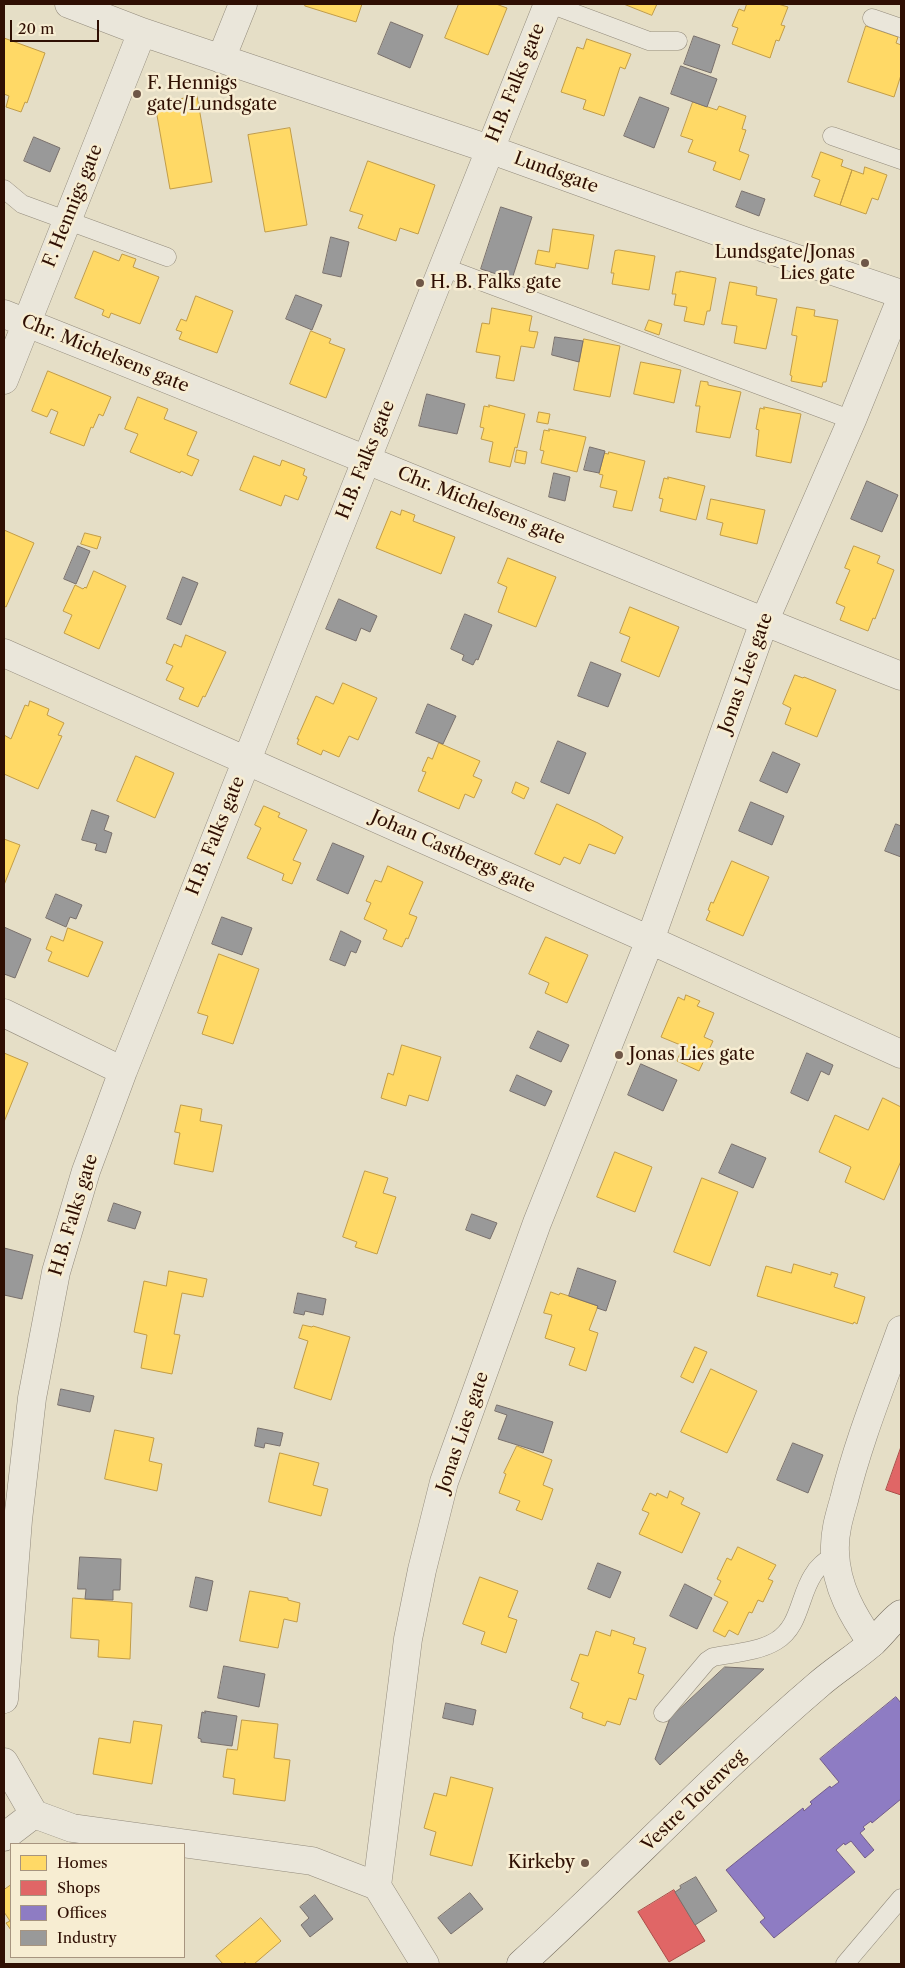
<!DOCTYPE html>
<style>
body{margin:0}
#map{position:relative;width:905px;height:1968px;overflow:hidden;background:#e5dec6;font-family:"Libre Caslon Text",serif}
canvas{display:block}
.frame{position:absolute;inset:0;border:5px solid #2f0f03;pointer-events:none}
.legend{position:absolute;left:10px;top:1843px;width:175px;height:115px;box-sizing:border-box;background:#f7edd2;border:1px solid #a7947f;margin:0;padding:6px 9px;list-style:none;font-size:15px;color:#2f0f03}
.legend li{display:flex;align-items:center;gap:10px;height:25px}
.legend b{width:25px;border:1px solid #a7947f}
.scale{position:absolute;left:10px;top:20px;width:89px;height:22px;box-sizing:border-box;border:2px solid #2f0f03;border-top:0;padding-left:6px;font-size:15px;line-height:18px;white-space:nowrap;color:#2f0f03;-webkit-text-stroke:4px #f7edd2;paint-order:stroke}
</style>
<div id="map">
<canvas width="905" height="1968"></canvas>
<div class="frame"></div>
<ul class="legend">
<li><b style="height:14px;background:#ffd966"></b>Homes</li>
<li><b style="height:14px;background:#e06666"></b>Shops</li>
<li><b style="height:14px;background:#8e7cc3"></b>Offices</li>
<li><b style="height:14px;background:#999"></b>Industry</li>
</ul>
<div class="scale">20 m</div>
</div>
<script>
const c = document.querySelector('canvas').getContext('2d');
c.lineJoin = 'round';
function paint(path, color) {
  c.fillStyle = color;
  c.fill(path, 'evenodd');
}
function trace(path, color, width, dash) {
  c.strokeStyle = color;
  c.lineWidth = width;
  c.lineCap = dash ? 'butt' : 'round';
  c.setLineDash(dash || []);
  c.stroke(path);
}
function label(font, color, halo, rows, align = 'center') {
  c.font = font + ' "Libre Caslon Text",serif';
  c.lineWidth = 5;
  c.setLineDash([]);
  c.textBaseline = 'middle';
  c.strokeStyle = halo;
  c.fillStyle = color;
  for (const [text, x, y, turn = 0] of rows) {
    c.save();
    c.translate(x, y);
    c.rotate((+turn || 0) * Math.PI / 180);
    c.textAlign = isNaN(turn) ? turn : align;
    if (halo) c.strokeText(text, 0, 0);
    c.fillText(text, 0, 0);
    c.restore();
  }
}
const homes = new Path2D(`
 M306,4H362L356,22L305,6Z
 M459,4H496L507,8L488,55L445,38Z
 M624,4H657L652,15Z
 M747,4H778L788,7L781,25L785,26L779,41L776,40L770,58L732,44L738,28L732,26L739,9L744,11Z
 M866,26L898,37L896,43L901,45V75L894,97L848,82Z
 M4,38L45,53L27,103L25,102L21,112L6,107L9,96L4,94Z
 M587,39L631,54L625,69L620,67L604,116L583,109L586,100L561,92L577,47L583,49Z
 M197,96L212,182L170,189L155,104Z
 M693,102L717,110L719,106L746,116L742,129L746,130L739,151L749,155L740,180L713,170L716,162L688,152L693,140L681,136Z
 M290,128L307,225L265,232L248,135Z
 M821,152L843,160L841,166L852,170L840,205L814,196L820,180L812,177Z
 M368,161L435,185L418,234L400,228L396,241L358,228L363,215L350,211Z
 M865,167L887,175L878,200L872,198L866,214L840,205L852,170L863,174Z
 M553,229L594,235L588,269L556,263L555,268L535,264L538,250L549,252Z
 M619,250L655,256L649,290L612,284L614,273H611L615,251Z
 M94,251L119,261L122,254L136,259L133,267L159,277L140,324L111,313L109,318L102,315L104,310L75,298Z
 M680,271L716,278L710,311H707L704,325L684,321L687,307L674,305L676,294H672L676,272H680Z
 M730,282L757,287L756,295L777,299L766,349L734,343L737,326L722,324Z
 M196,296L233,311L217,353L179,339L182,332L176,330L181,319L186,321Z
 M797,307L815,310L814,316L838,320L826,382H823L822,387L791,381L792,376L790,375L797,336L792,335Z
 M492,308L532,316L529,331L538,332L534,348L521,346L514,381L496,378L500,356L476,352L482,323L489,324Z
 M649,320L662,324L659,335L645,330Z
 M311,331L331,339L329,343L345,349L326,398L290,384Z
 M584,339L620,346L610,397L574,390Z
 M641,362L681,370L674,403L634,394Z
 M48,371L111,397L103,416L99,414L93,428L91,427L84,446L50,433L58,412L51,409L47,417L32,411Z
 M701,381L708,382V385L741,392L730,438L696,432L700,406H696Z
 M138,397L168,409L164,419L197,432L187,455L199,460L192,476L181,471L180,473L130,452L138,434L125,429Z
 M489,405L525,414L517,448L515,447L510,467L489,462L493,442L481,439L484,428L480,427L484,406L489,407Z
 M764,407L801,414L791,463L756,456L759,430L756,429L760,408L764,409Z
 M539,412L550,414L548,424L537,422Z
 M549,429L586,437L577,472L541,463L544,451L540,450L544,430L549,431Z
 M517,450L527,452L525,464L515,462Z
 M609,452L645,461L632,511L613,507L617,491L600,487L603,475L599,474L604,453L608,454Z
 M254,456L280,466L282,460L305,469L303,475L307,477L298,500L285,495L281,506L240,490Z
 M668,477L705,486L696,520L660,511L663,499L659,498L664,478L668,479Z
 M711,499L765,510L757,544L720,535L723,523L707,519Z
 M402,510L415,515L413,521L455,537L441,574L376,548L391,511L400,515Z
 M4,530L34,543L6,607L4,606Z
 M85,533L101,537L97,549L81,544Z
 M854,546L880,556L877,563L894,570L875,619L873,618L868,631L840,620L845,607L836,603L850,570L845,568Z
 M508,558L556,577L536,627L498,612L507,587L498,583Z
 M94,571L126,586L99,649L64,633L72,615L63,611L75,585L83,589L85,587L86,588Z
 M630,607L679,627L659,677L621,661L630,637L620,633Z
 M186,635L226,652L205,697L203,696L198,707L179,699L184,688L166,680L173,666L166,663L174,644L181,647Z
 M795,675L803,678L804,677L836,690L817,737L785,724L791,708L783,704Z
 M343,683L377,698L358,740L349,736L339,757L323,750L321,755L297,744L299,739H297L316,696L333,704Z
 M30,701L49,709L47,715L64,723L58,735L62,736L38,789L4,774V735L11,739L25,705L28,706Z
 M439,743L480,761L473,776L482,780L474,798L465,794L459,809L418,791L426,772L422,771L428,757L432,759Z
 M136,756L174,773L155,818L117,801Z
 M516,782L529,788L524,799L512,793Z
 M557,804L598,823L623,837L615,854L589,844L580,864L564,857L560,865L535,854Z
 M264,806L280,813L278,817L307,830L293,860L301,863L292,884L282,880L284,874L247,858L261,828L255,825Z
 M4,839L20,845L4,885Z
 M732,861L769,877L743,936L706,920L710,911L708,910L711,902L713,903Z
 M388,866L423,882L409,914L417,917L408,939L406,938L402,947L383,939L387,930L364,919L371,903L366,901L375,880L381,882Z
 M68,928L103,942L88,977L48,961L52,952L46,949L51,936L63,941Z
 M546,937L588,955L567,1003L545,993L549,983L529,974Z
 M219,954L259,969L233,1044L202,1034L208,1016L198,1013Z
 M686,995L700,1001L697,1006L714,1013L704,1037L713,1041L699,1071L677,1061L683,1046L661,1037L678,997L684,1000Z
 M402,1045L441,1057L428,1101L409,1095L406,1106L381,1098L388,1073L393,1075Z
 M4,1053L28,1063L4,1122Z
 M883,1098L901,1107V1161L884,1200L845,1182L851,1167L819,1152L835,1115L868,1130Z
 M181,1105L202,1109L200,1121L222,1125L213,1172L174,1164L180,1133L175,1132Z
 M615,1152L652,1167L635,1212L597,1197Z
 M365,1171L388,1178L383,1193L396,1197L377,1254L355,1247L357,1242L343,1237Z
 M702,1178L738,1192L710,1266L674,1252Z
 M794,1264L831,1275V1272L838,1274L834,1287L865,1297L857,1324L854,1322L853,1324L757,1296L766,1266L791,1273Z
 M169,1271L207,1279L203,1297L182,1293L174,1334L180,1335L172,1374L141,1368L147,1335L134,1332L144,1281L166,1286Z
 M551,1292L559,1295L560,1293L598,1306L589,1330L598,1333L586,1371L569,1365L575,1348L545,1338L552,1315L544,1313Z
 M303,1325L312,1327L313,1326L350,1337L331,1400L294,1388L308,1341L299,1338Z
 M695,1347L707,1352L693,1383L681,1377Z
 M711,1369L757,1391L727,1453L681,1432Z
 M115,1430L154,1438L149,1461L162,1464L157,1491L105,1479Z
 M517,1446L552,1460L543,1485L553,1489L542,1520L516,1510L520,1501L499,1493L506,1474L504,1473Z
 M280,1453L319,1463L313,1485L328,1489L321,1516L269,1502Z
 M670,1491L684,1498L681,1504L700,1513L682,1553L639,1534L649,1513L642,1510L650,1493L656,1496L657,1493L667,1498Z
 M738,1547L776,1565L768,1579L773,1581L763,1602L758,1600L752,1613L749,1612L738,1635L729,1630L725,1637L713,1631L728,1602L714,1595L721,1581L717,1579L727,1558L731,1560Z
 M480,1577L518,1591L508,1617L517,1620L506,1653L481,1644L485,1632L463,1624Z
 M250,1591L288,1598V1600L300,1603L297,1622L284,1619L278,1648L240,1641Z
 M73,1598L132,1603L130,1659L98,1657L99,1640L71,1638Z
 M612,1630L635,1638L633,1644L646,1648L638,1673L644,1675L636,1700L629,1698L620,1725L607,1721L605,1726L582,1718L583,1713L570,1708L579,1683L571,1680L580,1654L588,1656L596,1631L610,1636Z
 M242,1720L278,1724L274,1758L290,1760L285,1801L233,1794L235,1779L223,1777L227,1749L237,1750Z
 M134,1721L162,1725L152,1784L93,1774L99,1738L130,1743Z
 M451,1777L493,1788L472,1866L430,1855L436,1832L424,1828L434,1793L446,1796Z
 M11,1885V1930L6,1923L10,1921L4,1912V1890Z
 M261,1918L281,1941L254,1964H246L245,1962L243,1964H223L216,1956Z`);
const shops = new Path2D(`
 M901,1447V1495L886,1490Z
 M674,1890L705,1941L669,1962L638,1912Z`);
const offices = new Path2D(`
 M896,1697L901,1703V1799L872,1823L871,1821L863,1827L865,1829L860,1833L874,1850L865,1858L851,1841L845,1845L844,1843L836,1850L855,1872L774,1938L760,1922L765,1918L726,1870L803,1808L804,1811L812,1804L810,1802L830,1786L831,1788L839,1782L820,1759Z`);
const industry = new Path2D(`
 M391,22L423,35L410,68L378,54Z
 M694,36L720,45L711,73L684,64Z
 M681,66L717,79L707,107L671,94Z
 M640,97L669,108L654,148L624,136Z
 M34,137L60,148L50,172L24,161Z
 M742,191L765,199L759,216L736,207Z
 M501,207L532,217L512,279L481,269Z
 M331,237L349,242L341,277L323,273Z
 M296,295L322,305L312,330L286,319Z
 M555,337L583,341L579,362L552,355Z
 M427,394L465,404L457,434L419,426Z
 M590,447L605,451L599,473L584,470Z
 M554,473L570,477L565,501L549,497Z
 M867,481L898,495L882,532L851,519Z
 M78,546L90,551L76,584L64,579Z
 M183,577L198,583L181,625L167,619Z
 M339,599L377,616L370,632L361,628L356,641L326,629Z
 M465,614L492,625L478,660L476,659L473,665L462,660L464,655L451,649Z
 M591,662L621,674L608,707L578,696Z
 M428,704L456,716L443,744L416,733Z
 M558,741L586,753L569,794L541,782Z
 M773,752L800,764L787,793L760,781Z
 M751,802L784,816L772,845L739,831Z
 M92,810L109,816L104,830L112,833L106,853L95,850L97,844L82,840Z
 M896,824L901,826V857L885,851Z
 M333,843L364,856L348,894L317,880Z
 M56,894L82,905L76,919L70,917L66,927L46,918Z
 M222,917L252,928L242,955L212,944Z
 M4,927L31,939L15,978L4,974Z
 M341,931L361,941L356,953L351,951L345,966L330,960Z
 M538,1031L569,1045L561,1062L530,1048Z
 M807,1053L833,1065L829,1075L821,1071L808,1101L791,1093Z
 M641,1064L677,1080L663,1111L628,1095Z
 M517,1075L552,1091L545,1106L510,1091Z
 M732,1144L766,1158L753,1188L719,1173Z
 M114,1203L141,1212L135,1229L108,1221Z
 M472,1214L497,1223L490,1239L466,1230Z
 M4,1248L33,1255L22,1299L4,1295Z
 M578,1268L616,1281L606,1311L597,1308L598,1306L569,1296Z
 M298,1293L326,1299L323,1315L305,1311L304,1315L294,1313Z
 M61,1389L94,1396L90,1412L58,1405Z
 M497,1405L553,1422L543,1453L498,1439L507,1415L495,1411Z
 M258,1428L283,1433L280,1446L265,1443L264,1448L255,1446Z
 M793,1443L823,1455L808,1493L777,1480Z
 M80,1557L121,1559L120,1590H113V1600L85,1599L86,1589H78Z
 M598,1563L621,1572L610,1598L588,1589Z
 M196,1577L213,1581L207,1611L190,1607Z
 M685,1584L712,1598L697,1629L670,1616Z
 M224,1666L265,1674L259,1707L218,1698Z
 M725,1667L764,1669L660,1765L655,1759L670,1718Z
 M446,1703L476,1710L473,1725L443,1718Z
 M205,1711L237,1716L232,1746L201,1742V1739L198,1738L202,1712L205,1713Z
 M696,1877L717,1911L695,1925L675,1892L681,1888L680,1886Z
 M470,1893L483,1909L451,1934L438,1918Z
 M315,1895L333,1919L310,1937L301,1925L309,1918L300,1907Z`);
const service = new Path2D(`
 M550,4L649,41H678
 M872,18L901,28
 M832,136L901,160
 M4,189L22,204L167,257
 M443,267L852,420
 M663,1713L707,1661L713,1657C733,1653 758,1652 776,1641C800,1627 799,1596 813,1575C818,1566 827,1560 835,1554
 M845,1964L901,1898`);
const minor = new Path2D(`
 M69,4L142,32L489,149L747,242L901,294
 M221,59L243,4
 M4,314C304,432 601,558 901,676
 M4,380L142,32
 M4,653L650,940L901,1054
 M4,1013L123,1071
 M872,1643C853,1616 836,1587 835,1552C834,1534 839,1517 844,1500C858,1442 881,1386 901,1330
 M4,1699L18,1520L32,1398L56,1272L86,1171L123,1071L548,4
 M4,1762L34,1814L72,1828L312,1861L377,1886
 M4,1837L34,1814
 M425,1964L377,1886L408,1639L422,1570L444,1482L537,1223L650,940L764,622L852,420L901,299`);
const secondary = new Path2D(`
 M521,1964C621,1873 715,1773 818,1685C835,1670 855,1658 872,1643C882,1634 890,1622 901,1614`);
const markers = [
 [137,94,5,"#6f5747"],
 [865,263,5,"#6f5747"],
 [420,283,5,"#6f5747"],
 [619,1055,5,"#6f5747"],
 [585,1863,5,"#6f5747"]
];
const streetNames = [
 ["H.B. Falks gate",516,83,-68],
 ["Lundsgate",556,173,20],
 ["F. Hennigs gate",73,206,-68],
 ["Chr. Michelsens gate",105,354,22],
 ["H.B. Falks gate",366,460,-68],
 ["Chr. Michelsens gate",481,506,22],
 ["Jonas Lies gate",746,673,-70],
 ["H.B. Falks gate",216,836,-68],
 ["Johan Castbergs gate",453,852,24],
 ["H.B. Falks gate",74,1215,-73],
 ["Jonas Lies gate",463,1432,-71],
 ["Vestre Totenveg",694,1801,-44]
];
const poiNames = [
 ["F. Hennigs",147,84],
 ["gate/Lundsgate",147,105],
 ["Lundsgate/Jonas",855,253,"right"],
 ["Lies gate",855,274,"right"],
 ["H. B. Falks gate",430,283],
 ["Jonas Lies gate",629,1055],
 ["Kirkeby",575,1863,"right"]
];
paint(homes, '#ffd966');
trace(homes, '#c19c48', 1);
paint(shops, '#e06666');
trace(shops, '#ab4c48', 1);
paint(offices, '#8e7cc3');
trace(offices, '#725b89', 1);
paint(industry, '#999');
trace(industry, '#79706c', 1);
trace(service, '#938b7c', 19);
trace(minor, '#938b7c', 29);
trace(secondary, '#797062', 29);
trace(service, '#eae6da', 18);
trace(minor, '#eae6da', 28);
trace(secondary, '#eae6da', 28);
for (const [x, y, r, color] of markers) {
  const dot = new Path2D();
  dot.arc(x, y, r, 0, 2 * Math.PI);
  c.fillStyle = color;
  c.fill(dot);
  trace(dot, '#f7edd2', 2);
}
label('18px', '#2f0f03', '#f7edd2', streetNames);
label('18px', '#2f0f03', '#f7edd2', poiNames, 'left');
</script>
